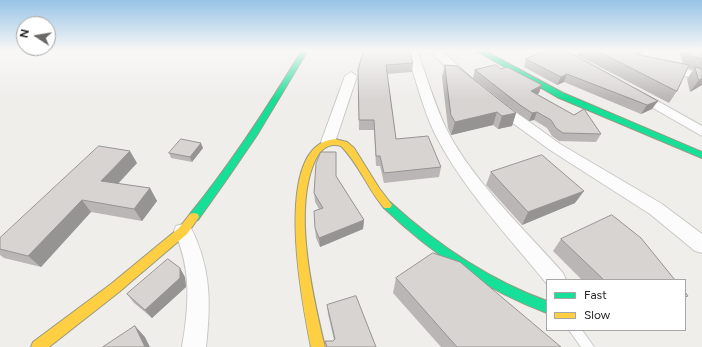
<!DOCTYPE html>
<style>
body{margin:0}
#map{position:relative;width:702px;height:347px;overflow:hidden;background:#f0eeeb;font-family:Figtree,sans-serif}
canvas{display:block}
.legend{position:absolute;left:546px;top:279px;width:140px;height:52px;box-sizing:border-box;background:#fff;border:1px solid #a7a7a7;margin:0;padding:5px 7px;list-style:none;font-size:12px;color:#222}
.legend li{display:flex;align-items:center;gap:8px;height:20px}
.legend b{width:20px;border:1px solid #a7a7a7}
.north{position:absolute;left:16px;top:16px;width:40px;height:40px;box-sizing:border-box;background:#fff;border:1px solid #a7a7a7;border-radius:50%;rotate:282deg;font-size:11px;font-weight:700;line-height:16px;text-align:center;color:#222}
.north::after{content:'';display:block;margin:auto;width:14px;height:18px;background:#6a6968;clip-path:polygon(50% 0,100% 100%,50% 72%,0 100%)}
</style>
<div id="map">
<canvas width="702" height="347"></canvas>
<ul class="legend">
<li><b style="height:5px;background:#16e098"></b>Fast</li>
<li><b style="height:5px;background:#ffcf43"></b>Slow</li>
</ul>
<div class="north">N</div>
</div>
<script>
const c = document.querySelector('canvas').getContext('2d');
c.lineJoin = 'round';
function trace(path, color, width, dash) {
  c.strokeStyle = color;
  c.lineWidth = width;
  c.lineCap = dash ? 'butt' : 'round';
  c.setLineDash(dash || []);
  c.stroke(path);
}
function paint(path, color) {
  c.fillStyle = color;
  c.fill(path, 'evenodd');
}
const lane = new Path2D(`
 M569,330H582L594,347H581Z`);
const street = new Path2D(`
 M406,50H417C427,77 435,107 448,132C473,181 527,232 563,273L566,280H547V284C508,236 463,189 435,134C423,110 415,76 406,50Z
 M429,50H441L469,76L471,79L469,82H461Z
 M665,64L702,73V81L661,69L659,67Z
 M351,72L357,76L335,142L333,145H323L321,142L345,76Z
 M636,89L702,126V136L632,96L630,93Z
 M497,101L502,102L560,144L662,204L702,234V253L695,251L650,214L550,150L492,108L490,105L492,102Z
 M183,224L190,226C211,267 211,302 206,347H182C189,307 192,268 174,231L176,226Z`);
const fast = new Path2D(`
 M302,50H308L257,135L227,179L198,220L194,221L190,220L189,217L190,214C232,162 268,107 302,50Z
 M475,50H483L563,93L702,152V158L557,97Z
 M387,201L390,202C436,244 489,280 547,301V313C486,290 431,253 384,208L382,205L384,202Z`);
const slow = new Path2D(`
 M335,139L347,142L354,148L379,188L392,205L390,208H384C367,188 359,164 341,146C327,142 319,151 314,163C293,212 313,297 325,347H311C303,307 270,144 335,139Z
 M194,213L198,214L199,217L187,234L119,292L49,347H31L33,342L111,284L179,228L190,214Z`);
const wall = new Path2D(`
 M364,50L413,63L412,72L387,74L396,139L441,167L439,177L402,181L384,183L380,166H376L374,130H359L358,70Z
 M579,50H644L639,55L683,64L679,50H702V85L690,92L687,79L693,70L688,68L677,91L669,103L577,55Z
 M571,53L652,109L641,114L564,82L557,85L524,67L526,59Z
 M445,65L516,113L512,126L498,129L493,125L451,135L448,128L442,77Z
 M501,69L539,93L537,94L601,134L596,142L559,141L552,136L547,128L534,120L529,121L517,113L473,78L475,70Z
 M203,148L192,162L171,158L169,153Z
 M336,161V176L364,220L363,229L320,247L316,238L315,228L319,209L315,202L314,193Z
 M137,163L118,184L150,188L157,201L142,221L91,212L41,267L4,258L0,255V238Z
 M491,172L575,203L522,225L486,185Z
 M561,239L675,280H582L553,251Z
 M185,277L186,287L152,318L134,303L127,294Z
 M396,278L561,347H441L393,293Z
 M327,305L376,347H326L325,341H333L334,340L328,314Z`);
const shadedWall = new Path2D(`
 M642,50H644L638,56Z
 M567,74L564,82L557,85L561,77Z
 M702,78V85L690,92L699,80Z
 M542,85L539,93L528,99L531,91Z
 M658,101L652,109L641,114L647,105Z
 M497,112L493,125L451,135L455,122Z
 M537,112L534,120L529,121L532,113Z
 M516,113L512,126L498,129L502,116Z
 M201,143L203,148L192,162L190,157Z
 M130,151L137,163L109,193L101,181Z
 M150,188L157,201L142,221L134,209Z
 M584,191L575,203L522,225L528,212Z
 M82,200L91,212L41,267L28,256Z
 M364,220L363,229L320,247L319,238Z
 M180,268L185,277L186,287L152,318L145,310Z
 M135,326L145,337L150,347H145Z`);
const building = new Path2D(`
 M364,50H409L413,63L386,65L396,139L428,136L441,167L384,173L380,156H376L374,120H359L358,70Z
 M547,50H568L571,53L658,101L647,105L567,74L561,77L526,59Z
 M596,50H629L637,52L635,54L689,65L677,91Z
 M690,50H702V59L691,56Z
 M445,65L457,66L516,113L502,116L497,112L455,122L451,115Z
 M496,65L501,69L507,67L542,85L531,91L574,115L584,109L601,134L563,133L556,128L551,120L537,112L532,113L520,105L475,70Z
 M695,67L702,69V78L699,80Z
 M181,139L201,143L190,157L169,153Z
 M99,146L130,151L101,181L150,188L134,209L82,200L28,256L0,249V238Z
 M321,152H336V176L364,220L319,238L315,228L314,211L323,208L314,193L316,164Z
 M542,155L584,191L528,212L491,172Z
 M612,215L641,238L675,280H604L561,239Z
 M433,253L460,262L561,347H457L396,278Z
 M168,259L180,268V278L145,310L127,294Z
 M685,292L688,296L685,297Z
 M356,296L376,347H327L325,341H333L335,339L327,305Z
 M135,326L145,347H103Z`);
trace(lane, '#c9c8c7', 2);
trace(street, '#c9c8c7', 2);
trace(fast, '#999a82', 2);
trace(slow, '#999a82', 2);
paint(lane, '#fdfcfc');
paint(street, '#fdfcfc');
paint(fast, '#16e098');
paint(slow, '#ffcf43');
paint(wall, '#b9b6b5');
paint(shadedWall, '#969493');
paint(building, '#d7d4d2');
trace(building, '#969493', 1);
const sky = c.createLinearGradient(0, 0, 0, 99);
sky.addColorStop(0, '#97c4e6');
sky.addColorStop(0.51, '#f8f7f6');
sky.addColorStop(1, '#f8f7f600');
c.fillStyle = sky;
c.fillRect(0, 0, 702, 99);
</script>
